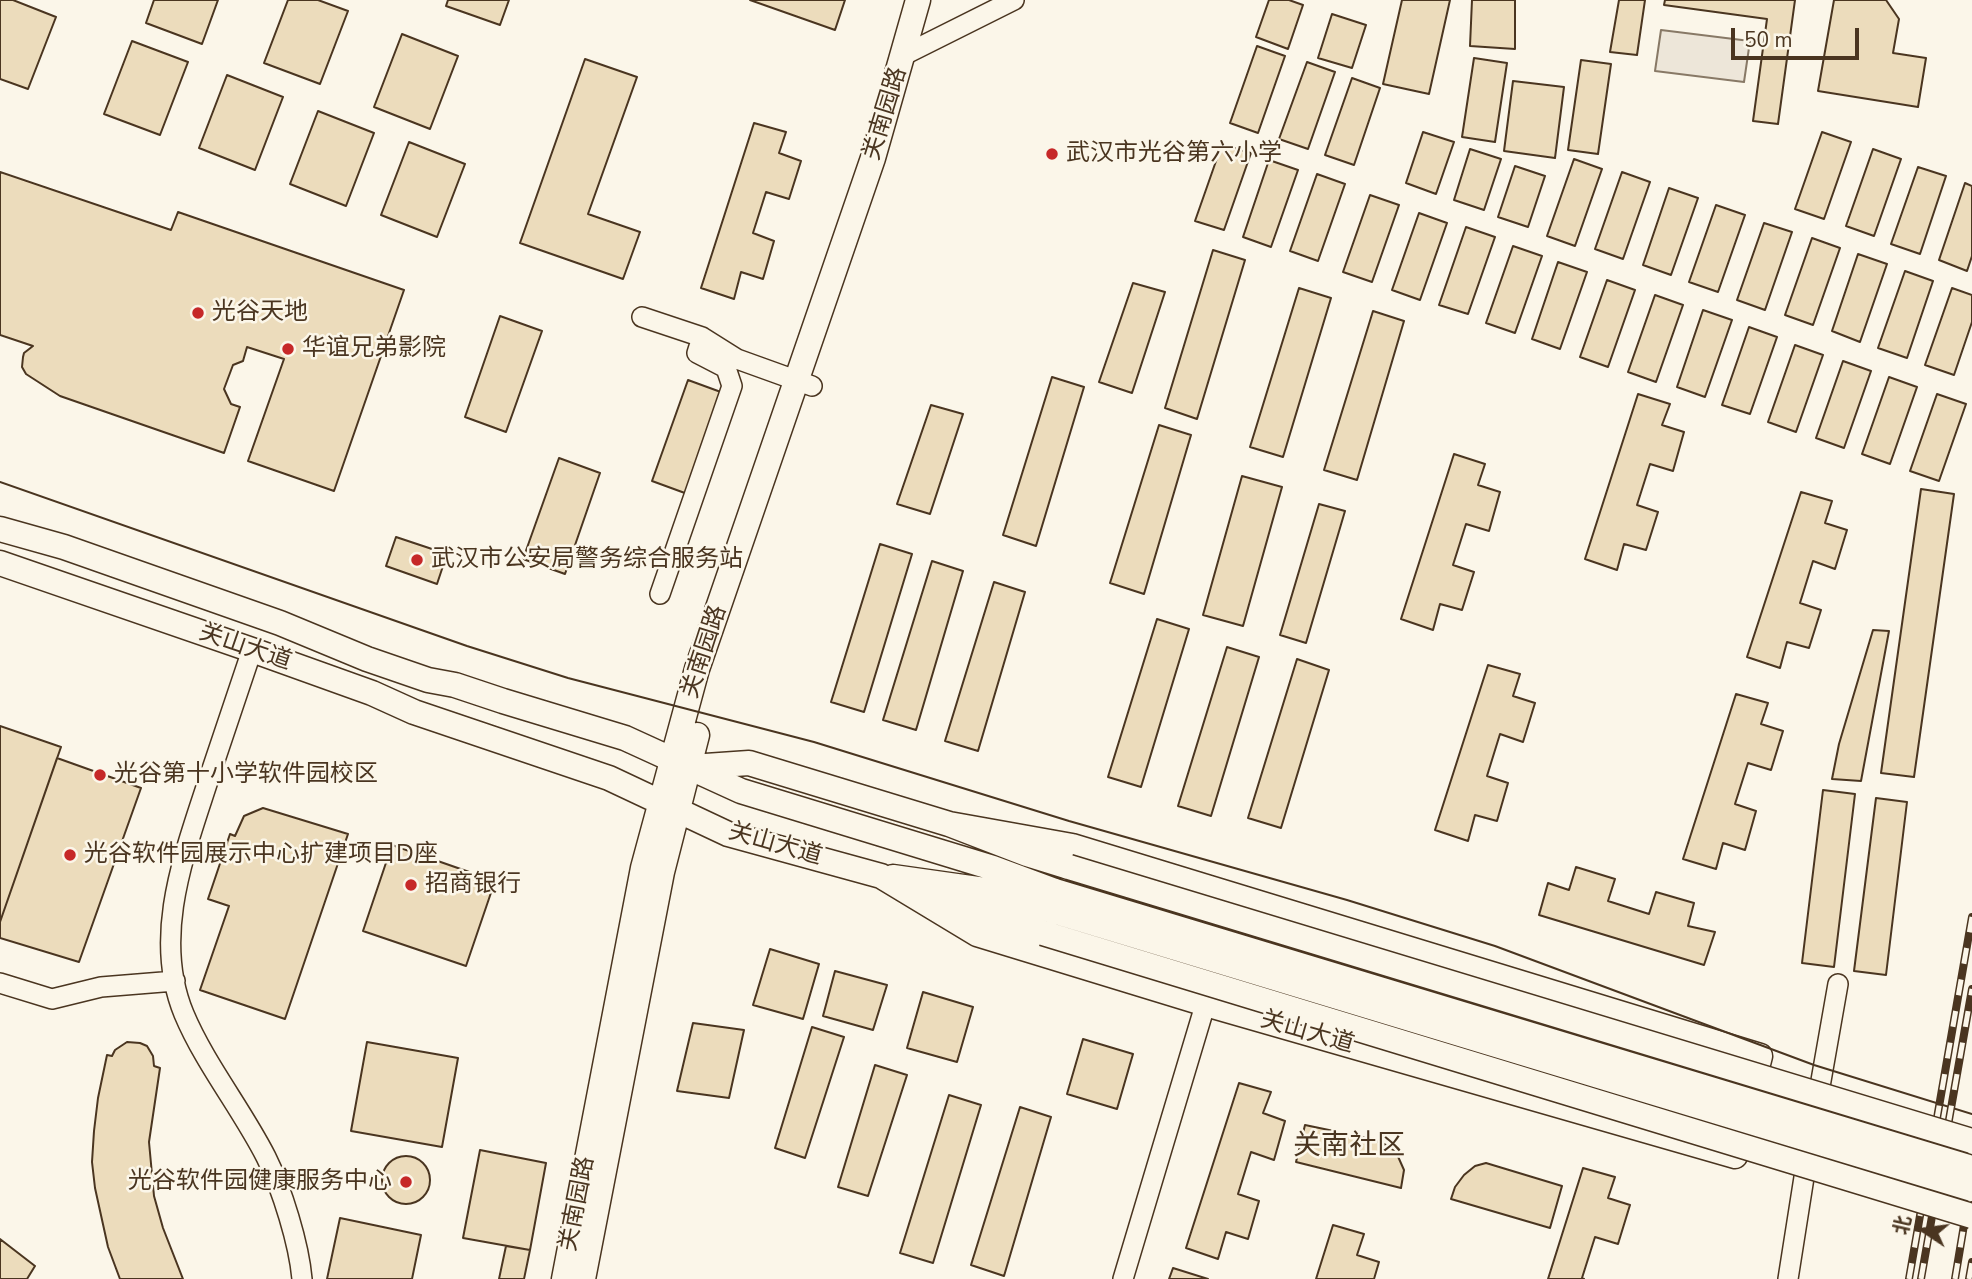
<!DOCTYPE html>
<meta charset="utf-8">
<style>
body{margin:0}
#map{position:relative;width:1972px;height:1279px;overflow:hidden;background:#fbf6e9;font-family:"Nunito Sans","Noto Sans SC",sans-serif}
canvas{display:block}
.north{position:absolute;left:1888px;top:1195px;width:70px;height:70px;-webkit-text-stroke:5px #fbf6e9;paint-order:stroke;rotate:283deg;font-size:19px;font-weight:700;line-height:28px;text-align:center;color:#4a3520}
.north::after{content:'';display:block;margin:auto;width:24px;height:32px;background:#4a3520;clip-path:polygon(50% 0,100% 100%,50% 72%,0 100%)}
.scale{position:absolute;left:1731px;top:28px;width:128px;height:32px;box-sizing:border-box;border:4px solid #4a3520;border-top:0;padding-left:9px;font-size:21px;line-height:24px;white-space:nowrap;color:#4a3520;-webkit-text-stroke:5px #fbf6e9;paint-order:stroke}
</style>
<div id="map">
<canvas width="1972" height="1279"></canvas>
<div class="north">北</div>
<div class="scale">50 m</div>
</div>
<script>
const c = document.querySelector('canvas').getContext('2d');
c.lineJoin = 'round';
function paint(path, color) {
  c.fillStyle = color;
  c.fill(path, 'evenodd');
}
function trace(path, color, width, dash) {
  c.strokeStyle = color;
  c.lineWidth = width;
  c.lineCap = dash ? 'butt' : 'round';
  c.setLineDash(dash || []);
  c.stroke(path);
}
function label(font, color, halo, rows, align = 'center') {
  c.font = font + ' "Nunito Sans","Noto Sans SC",sans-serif';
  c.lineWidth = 5;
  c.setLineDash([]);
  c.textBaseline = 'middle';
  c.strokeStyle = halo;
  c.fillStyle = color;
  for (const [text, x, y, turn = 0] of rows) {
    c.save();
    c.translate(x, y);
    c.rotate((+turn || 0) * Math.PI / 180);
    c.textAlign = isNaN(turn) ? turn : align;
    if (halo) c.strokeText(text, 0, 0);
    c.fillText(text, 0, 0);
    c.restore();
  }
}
const green = new Path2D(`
 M1661,30L1750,41L1744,82L1655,71Z`);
const building = new Path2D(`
 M0,0H13L56,17L28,89L0,79Z
 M154,0H218L202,44L146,23Z
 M288,0H318L348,11L320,84L264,63Z
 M448,0H509L500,25L446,6Z
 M750,0H845L835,30Z
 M1269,0H1289L1303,5L1288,49L1256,37Z
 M1402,0H1450L1429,94L1383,84Z
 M1472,0H1515V49L1470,46Z
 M1619,0H1645L1637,55L1610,52Z
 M1665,0H1795L1778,124L1753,121L1767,19L1664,5Z
 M1834,0H1886L1899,19L1893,53L1926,58L1918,107L1818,91Z
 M1332,14L1366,25L1352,68L1318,58Z
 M402,34L458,56L430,129L374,107Z
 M132,41L188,62L160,135L104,114Z
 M1257,46L1285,56L1258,133L1230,123Z
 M1474,58L1507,63L1495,142L1462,137Z
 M585,59L637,77L588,214L640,232L623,279L520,243Z
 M1581,60L1611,64L1598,154L1568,150Z
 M1307,62L1335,72L1308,149L1279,139Z
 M227,75L283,97L255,170L199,148Z
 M1352,78L1380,88L1354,165L1325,155Z
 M1513,81L1564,87L1555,158L1504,151Z
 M318,111L374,133L346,206L290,184Z
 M754,123L786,132L779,153L801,161L789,199L766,192L753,233L774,241L763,279L741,272L734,299L701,288Z
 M1423,132L1454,142L1436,194L1406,183Z
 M1822,132L1851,142L1824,219L1795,209Z
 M409,142L465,164L437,237L381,215Z
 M1222,144L1251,153L1224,230L1195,221Z
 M1470,149L1501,159L1484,210L1454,200Z
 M1873,149L1901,159L1874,236L1846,226Z
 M1574,159L1602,169L1575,246L1547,236Z
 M1269,160L1298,170L1271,247L1243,237Z
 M1515,166L1545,176L1528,227L1498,217Z
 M1918,167L1946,176L1920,254L1891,244Z
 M0,172L171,230L178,212L404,290L334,491L248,461L284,359L247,347L243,361L233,365L224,389L231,404L240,407L224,453L60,396L26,374L22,367L23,357L24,353L33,346L0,335Z
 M1622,172L1650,182L1623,259L1595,249Z
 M1317,174L1345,184L1318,261L1290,251Z
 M1965,183L1972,186V256L1967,271L1939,260Z
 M1669,188L1698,198L1671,275L1643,265Z
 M1370,195L1399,205L1372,282L1343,272Z
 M1716,205L1745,215L1718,292L1689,282Z
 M1419,213L1447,223L1420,300L1392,290Z
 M1764,223L1792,232L1765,310L1737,300Z
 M1466,227L1495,237L1468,314L1439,305Z
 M1812,238L1840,248L1813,325L1785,315Z
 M1513,246L1542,256L1515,333L1486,323Z
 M1213,250L1245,260L1197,419L1165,408Z
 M1858,254L1887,264L1860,342L1832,331Z
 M1558,262L1587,272L1560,349L1532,339Z
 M1905,271L1933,281L1907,358L1878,348Z
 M1607,280L1635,290L1608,367L1580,357Z
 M1133,283L1165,292L1132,393L1099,382Z
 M1299,288L1331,298L1283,457L1250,447Z
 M1952,288L1972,295V322L1954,375L1925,365Z
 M1655,295L1683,305L1656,382L1628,372Z
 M1703,310L1732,320L1705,397L1677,387Z
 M1373,311L1404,321L1357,480L1324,470Z
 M500,316L542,331L506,432L465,417Z
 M1749,327L1777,337L1750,414L1722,405Z
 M1795,345L1823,355L1796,432L1768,422Z
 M1843,361L1871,371L1844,448L1816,438Z
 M1052,377L1084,387L1036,546L1003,535Z
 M1889,377L1917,387L1890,464L1862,454Z
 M688,380L729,395L693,496L652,481Z
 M1638,394L1670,404L1662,425L1684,432L1673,471L1650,464L1637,505L1658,512L1646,550L1624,544L1617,570L1585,559Z
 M1937,394L1966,404L1939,481L1910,471Z
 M931,405L963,414L930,514L897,504Z
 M1159,425L1191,435L1144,594L1110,583Z
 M1454,454L1485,464L1478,485L1500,492L1489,531L1466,524L1453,565L1474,572L1462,610L1440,604L1433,630L1401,619Z
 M559,458L600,473L565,574L523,559Z
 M1242,476L1282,487L1243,626L1203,615Z
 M1921,489L1954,494L1914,777L1881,773Z
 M1801,492L1832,501L1825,523L1847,530L1835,569L1813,561L1800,603L1821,610L1809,648L1787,642L1780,668L1747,657Z
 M1319,504L1345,511L1306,643L1280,635Z
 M396,537L447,554L437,584L386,566Z
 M880,544L912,554L864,712L831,702Z
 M932,561L963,571L916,730L883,720Z
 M994,582L1025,592L978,751L945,741Z
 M1157,619L1189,629L1141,787L1108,777Z
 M1873,630L1889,631L1861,781L1832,779L1839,744Z
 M1227,647L1259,657L1211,816L1178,806Z
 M1297,659L1329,670L1281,828L1248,818Z
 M1488,665L1520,674L1513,696L1535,703L1523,742L1500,734L1487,776L1508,783L1497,821L1475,815L1468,841L1435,830Z
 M1736,694L1768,703L1761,724L1783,731L1771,770L1748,763L1735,804L1756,811L1745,850L1723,843L1716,869L1683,859Z
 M0,726L61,747L0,922Z
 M57,758L141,788L79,962L0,938V922Z
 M1823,790L1855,794L1834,967L1802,963Z
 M1876,798L1907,802L1886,975L1854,971Z
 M263,808L348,834L285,1019L200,990L229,906L208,899L230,834L235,836L244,816Z
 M392,845L495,881L466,966L363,931Z
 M1576,867L1615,879L1608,901L1649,914L1656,892L1694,903L1688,926L1715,932L1704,965L1539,915L1548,883L1569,890Z
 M770,949L819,964L803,1019L753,1005Z
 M835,971L887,985L873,1030L823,1016Z
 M923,992L973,1007L957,1062L907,1048Z
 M693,1023L744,1030L729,1098L677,1091Z
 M812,1027L844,1037L805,1158L775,1148Z
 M1083,1039L1133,1054L1117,1109L1067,1094Z
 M127,1042L140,1043L147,1046L153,1056L154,1066L160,1068L149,1142L154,1196L163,1228L183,1279H120L108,1247L95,1188L92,1162L94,1131L98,1098L107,1055L112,1056L115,1050Z
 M367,1042L458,1058L442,1147L351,1131Z
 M875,1065L907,1075L868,1196L838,1187Z
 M1239,1083L1271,1092L1263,1113L1285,1121L1274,1160L1251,1152L1238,1194L1259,1201L1248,1239L1226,1232L1218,1259L1186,1248Z
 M949,1095L981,1105L933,1263L900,1253Z
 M1020,1107L1051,1117L1004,1276L971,1265Z
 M1305,1125L1372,1139L1386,1145L1396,1152L1404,1170L1401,1188L1296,1162Z
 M480,1150L546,1163L530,1250L463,1238Z
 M382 1180a24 24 0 1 1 48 0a24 24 0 1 1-48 0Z
 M1486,1163L1562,1186L1550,1228L1451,1199L1455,1187L1464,1175L1475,1166Z
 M1583,1168L1615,1177L1608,1198L1630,1205L1618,1244L1595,1237L1582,1278L1584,1279H1548Z
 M340,1218L421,1235L412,1279H327Z
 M1333,1225L1364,1234L1357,1255L1379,1262L1374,1279H1316Z
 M0,1239L35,1266L27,1279H0Z
 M506,1246L530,1250L524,1279H499Z
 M1173,1268L1208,1279H1169Z`);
const minor = new Path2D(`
 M904,55L1014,0
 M642,317L702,337L737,359L812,386
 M660,594L732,386L726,368L697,353L702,337
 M252,650C237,694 223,737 208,781C184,855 152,937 184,1014C205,1064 241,1108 266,1157C282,1189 299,1244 302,1279
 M0,983L52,999L101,987L175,981
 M1816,1109L1838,984
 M1123,1279L1209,992
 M1788,1279L1808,1152`);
const major = new Path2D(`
 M0,529L64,547L280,623L367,659L428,680L455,685L503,701L625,738L741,791L993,868L1055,891
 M0,563L252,650L372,693L414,712L609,778L728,834L881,876L977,934L1206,1004L1735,1156L1760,1056L1072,846L949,824
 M691,767L749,763L949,824L1027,854L1069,867
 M893,877L992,891L1050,910
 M935,896L1043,933
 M564,1279L643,868L697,669L873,158L918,0
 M583,1279L662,872L697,735`);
const tram = new Path2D(`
 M0,482L467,646L568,678L814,742L1069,821L1347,900L1495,946L1814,1065L1972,1114`);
const rail = new Path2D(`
 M1909,1279L1972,917
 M1921,1279L1972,989
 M1955,1279L1972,1177
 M1969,1279L1972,1262`);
const majorBridge = new Path2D(`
 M1069,867L1972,1141
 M1055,891L1972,1168
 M1050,910L1972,1189
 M1043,933L1972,1216`);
const markers = [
 [1052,154,7,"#c62828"],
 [198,313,7,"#c62828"],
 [288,349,7,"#c62828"],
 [417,560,7,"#c62828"],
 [100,775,7,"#c62828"],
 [70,855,7,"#c62828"],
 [411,885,7,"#c62828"],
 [406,1182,7,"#c62828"]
];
const streetNames = [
 ["关南园路",886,114,-73],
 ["关山大道",245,648,19],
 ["关南园路",705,652,-72],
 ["关山大道",775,845,16],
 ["关山大道",1307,1033,16],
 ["关南园路",578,1204,-79]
];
const poiNames = [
 ["武汉市光谷第六小学",1066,154],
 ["光谷天地",212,313],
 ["华谊兄弟影院",302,349],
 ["武汉市公安局警务综合服务站",431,560],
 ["光谷第十小学软件园校区",114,775],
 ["光谷软件园展示中心扩建项目D座",84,855],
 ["招商银行",425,885],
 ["光谷软件园健康服务中心",392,1182,"right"]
];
const quarterNames = [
 ["关南社区",1349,1147]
];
paint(green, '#ede6d9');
trace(green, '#887966', 2);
paint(building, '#ecdcbc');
trace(building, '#4a3520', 2);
trace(minor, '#4a3520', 22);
trace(major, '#4a3520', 27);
trace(minor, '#fbf6e9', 19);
trace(major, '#fbf6e9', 24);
trace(tram, '#4a3520', 2);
trace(rail, '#4a3520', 8);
trace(rail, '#fbf6e9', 5, [16]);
trace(majorBridge, '#4a3520', 27, []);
trace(majorBridge, '#fbf6e9', 24);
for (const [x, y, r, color] of markers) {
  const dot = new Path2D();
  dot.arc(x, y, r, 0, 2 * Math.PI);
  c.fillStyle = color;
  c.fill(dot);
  trace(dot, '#fbf6e9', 2.5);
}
label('24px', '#4a3520', '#fbf6e9', streetNames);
label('24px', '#4a3520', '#fbf6e9', poiNames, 'left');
label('28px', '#4a3520', '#fbf6e9', quarterNames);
</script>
